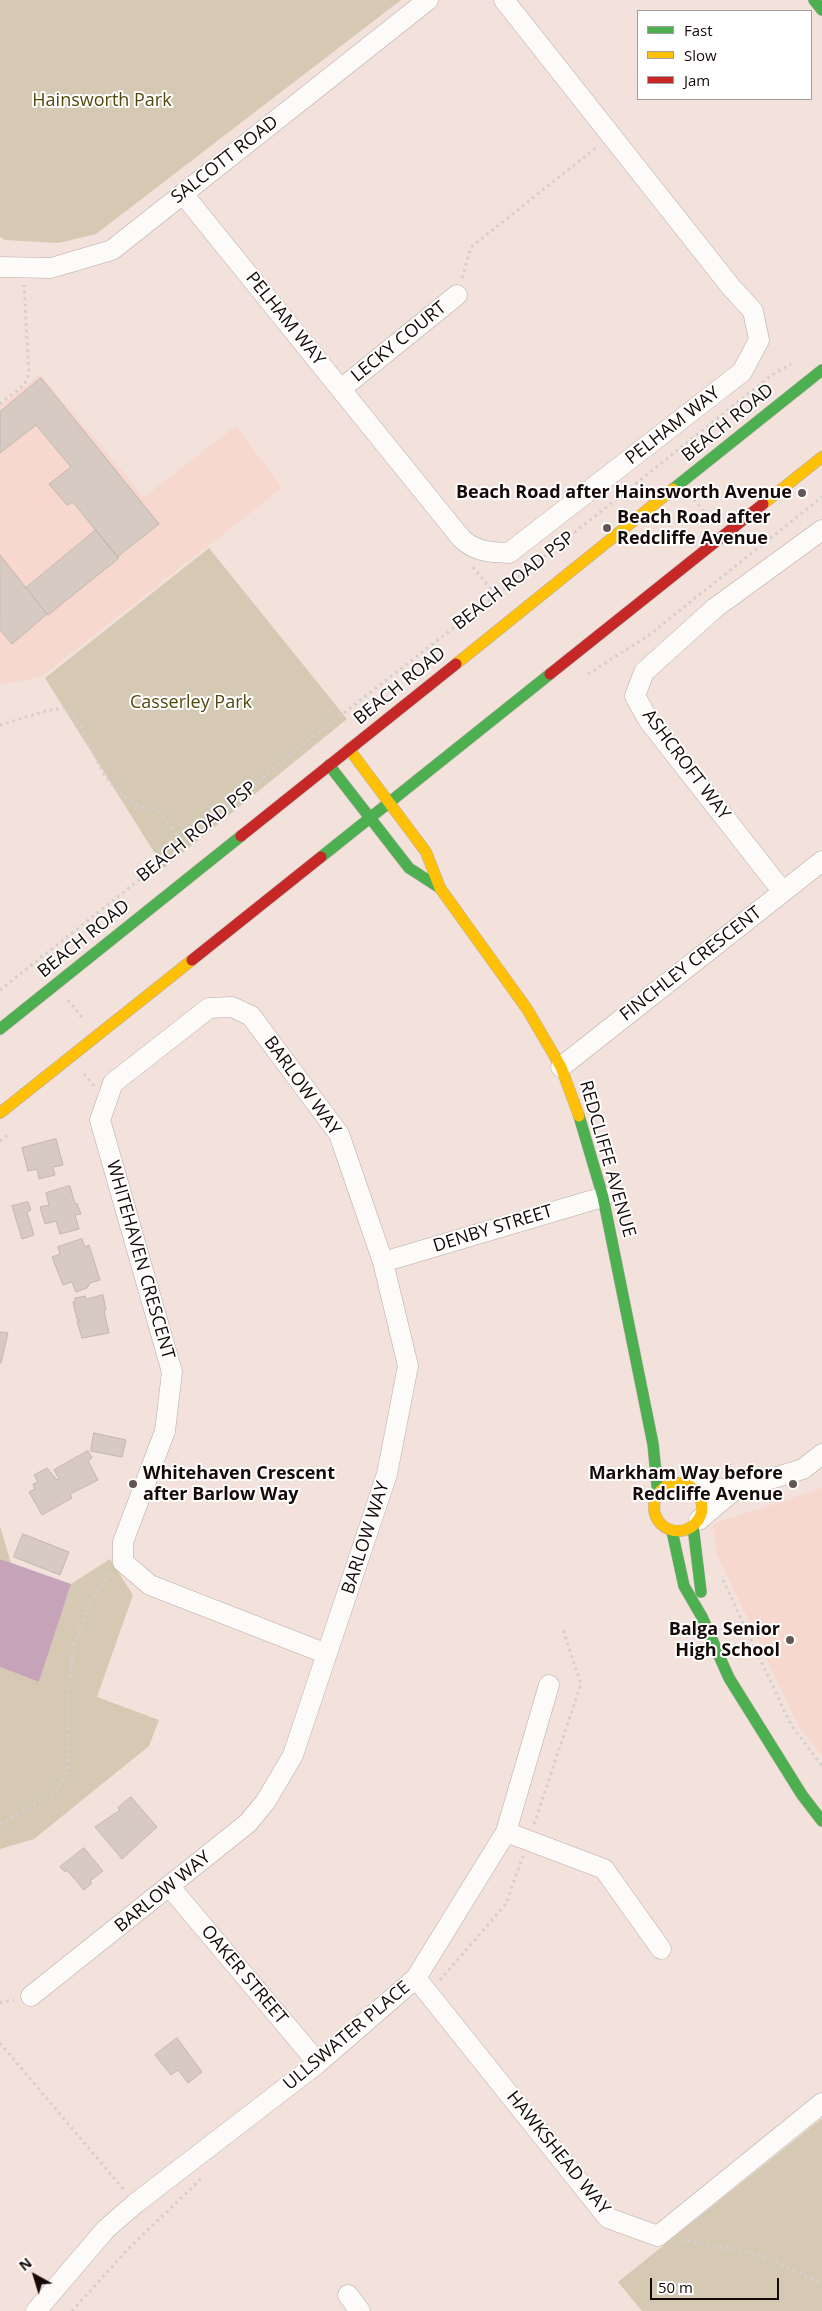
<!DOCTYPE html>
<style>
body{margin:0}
#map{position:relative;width:822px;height:2311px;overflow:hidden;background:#f3e1db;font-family:"Open Sans",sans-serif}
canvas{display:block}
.legend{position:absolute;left:637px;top:10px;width:175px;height:90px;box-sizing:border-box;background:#fff;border:1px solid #a19d9c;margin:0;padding:6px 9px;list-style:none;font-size:15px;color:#150a08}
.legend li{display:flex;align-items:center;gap:10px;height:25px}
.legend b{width:25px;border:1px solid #a19d9c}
.north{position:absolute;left:10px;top:2251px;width:50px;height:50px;-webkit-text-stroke:4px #fff;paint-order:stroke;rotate:321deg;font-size:14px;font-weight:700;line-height:20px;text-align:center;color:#150a08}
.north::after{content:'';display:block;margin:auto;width:18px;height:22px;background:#150a08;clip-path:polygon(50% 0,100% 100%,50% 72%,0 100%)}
.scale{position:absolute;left:650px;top:2278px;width:129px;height:22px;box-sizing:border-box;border:2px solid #150a08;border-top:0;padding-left:6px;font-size:15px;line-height:18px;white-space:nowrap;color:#150a08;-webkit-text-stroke:4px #fff;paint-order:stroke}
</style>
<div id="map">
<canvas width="822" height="2311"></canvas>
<ul class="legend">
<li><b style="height:6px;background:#4caf50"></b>Fast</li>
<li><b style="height:6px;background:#ffc107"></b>Slow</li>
<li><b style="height:6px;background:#c62828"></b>Jam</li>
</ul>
<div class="north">N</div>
<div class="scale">50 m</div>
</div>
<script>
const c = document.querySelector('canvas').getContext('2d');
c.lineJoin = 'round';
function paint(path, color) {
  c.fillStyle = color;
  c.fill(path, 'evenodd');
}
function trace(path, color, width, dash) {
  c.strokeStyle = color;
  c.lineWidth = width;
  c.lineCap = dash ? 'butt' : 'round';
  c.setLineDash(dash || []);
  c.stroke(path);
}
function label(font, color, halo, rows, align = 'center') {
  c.font = font + ' "Open Sans",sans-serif';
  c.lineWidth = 4;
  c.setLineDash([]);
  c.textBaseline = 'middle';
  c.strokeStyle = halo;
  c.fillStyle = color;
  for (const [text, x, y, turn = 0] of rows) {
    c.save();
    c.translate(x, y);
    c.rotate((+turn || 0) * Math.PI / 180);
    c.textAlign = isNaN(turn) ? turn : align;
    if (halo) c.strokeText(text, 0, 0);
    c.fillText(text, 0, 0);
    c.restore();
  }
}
const built = new Path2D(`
 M40,374L144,497L236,426L282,488L41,677L0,685V406Z
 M822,1488V1756L799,1727L716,1552L713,1524Z`);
const green = new Path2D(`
 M0,0H401L96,234L58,243L5,240L0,237Z
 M209,548L347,719L164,868L45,678Z
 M0,1526L11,1563L0,1559Z
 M110,1559L133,1595L97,1697L159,1720L149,1746L34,1839L0,1849V1667L39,1682L71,1584Z
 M822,2118V2311H642L618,2282Z`);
const water = new Path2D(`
 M0,1559L71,1584L39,1682L0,1667Z`);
const building = new Path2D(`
 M41,378L159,524L117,557L73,502L67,505L49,484L71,467L36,425L0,453V412Z
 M96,530L119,558L48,615L26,588Z
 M0,555L47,614L12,644L0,630Z
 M56,1139L63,1165L53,1167L55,1175L39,1179L37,1169L28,1171L22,1148Z
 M70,1186L75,1204L77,1203L81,1214L75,1215L79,1229L60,1234L56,1221L45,1224L40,1207L49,1205L46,1193Z
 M28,1202L31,1210L27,1212L34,1235L22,1239L12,1206Z
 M82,1239L85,1247L89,1245L100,1280L90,1283L87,1288L76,1292L72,1282L63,1285L52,1257L60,1254L58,1247Z
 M103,1295L106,1310L104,1311L109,1333L82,1338L77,1321L80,1320L77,1319L73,1302H75V1298L85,1296L86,1299Z
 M0,1332L8,1333L1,1363H0Z
 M94,1433L126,1440L122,1457L91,1451Z
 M88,1451L92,1458L88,1461L98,1480L70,1494L72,1498L42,1515L29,1492L35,1489L33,1484L38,1482L34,1475L47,1468L57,1480L59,1479L54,1470Z
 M23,1534L69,1552L60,1575L14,1557Z
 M131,1797L157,1827L122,1859L95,1827L120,1810L118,1808Z
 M84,1848L103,1871L90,1881L92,1883L84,1890L67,1870L65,1872L60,1867Z
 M177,2038L202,2072L188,2083L178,2070L171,2075L155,2055Z`);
const path = new Path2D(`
 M462,278L471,247L597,147
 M0,404L24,385L29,374L24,285
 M694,499L710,519
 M473,567L496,595
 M588,674L649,635L822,497
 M0,725L49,710L64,708L80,725L103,773L118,791L140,808L157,809L184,844
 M0,990L236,803L279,763L496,595L773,374L791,364
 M68,1000L83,1019
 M84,1074L94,1086
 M0,1141L9,1134
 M723,1580L791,1725L822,1766
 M534,1824L581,1684L562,1627
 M0,1825L55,1792L66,1775L69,1753L68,1695L74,1645L88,1606L110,1574
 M440,1980L506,1904L523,1856
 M0,2003L14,2000
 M0,2043L124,2190
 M681,2240L759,2254L822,2284
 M72,2311L130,2247L201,2179`);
const street = new Path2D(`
 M183,194L461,538C475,552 490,552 509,553L742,372L759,340L753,311L731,287L504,0
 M0,267L51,268L112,250L428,0
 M341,389L457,295
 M783,892L649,721L635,696L644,672L715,608L822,530
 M561,1067L822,861
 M383,1262L603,1197
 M692,1487L734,1490L803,1469L822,1454
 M699,1520L734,1490
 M506,1832L604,1869L661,1949
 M170,1887L318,2063
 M416,1978L608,2218L658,2236L822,2103
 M31,1996L248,1823L266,1801L293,1755L387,1474L408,1366L383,1262L339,1134L251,1016L232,1007L209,1008L113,1083L100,1120L172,1372L165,1431L123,1542V1562L150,1585L327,1654
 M348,2295L360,2311
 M36,2311L106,2229L136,2203L318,2063L416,1978L506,1832L549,1685`);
const fast = new Path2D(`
 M814,0L822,10
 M673,489L822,370
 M329,765L409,868L440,888
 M321,857L550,674
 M0,1029L241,836
 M579,1116L603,1197L653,1444L658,1494
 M693,1526L701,1592
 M672,1531L684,1586L702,1617L729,1678L802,1795L822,1821`);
const slow = new Path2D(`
 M763,504L822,457
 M456,664L673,489
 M349,749L426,852L440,888L527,1009L561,1067L579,1116
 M0,1113L192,960
 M654 1507a24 24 0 1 1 48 0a24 24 0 1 1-48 0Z`);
const jam = new Path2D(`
 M550,674L763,504
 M241,836L456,664
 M192,960L321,857`);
const markers = [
 [802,493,5,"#635552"],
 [607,528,5,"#635552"],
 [133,1484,5,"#635552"],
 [793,1484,5,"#635552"],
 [790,1640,5,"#635552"]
];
const parkNames = [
 ["Hainsworth Park",102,101],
 ["Casserley Park",191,703]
];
const streetNames = [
 ["SALCOTT ROAD",225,160,-38],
 ["PELHAM WAY",285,319,51],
 ["LECKY COURT",399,342,-39],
 ["BEACH ROAD",728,423,-39],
 ["PELHAM WAY",673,426,-38],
 ["BEACH ROAD PSP",514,581,-38],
 ["BEACH ROAD",400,686,-39],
 ["ASHCROFT WAY",686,765,53],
 ["BEACH ROAD PSP",197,832,-39],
 ["BEACH ROAD",84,939,-39],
 ["FINCHLEY CRESCENT",691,964,-38],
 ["BARLOW WAY",302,1086,54],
 ["REDCLIFFE AVENUE",607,1159,74],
 ["DENBY STREET",493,1229,-17],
 ["WHITEHAVEN CRESCENT",140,1260,74],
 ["BARLOW WAY",366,1538,-72],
 ["BARLOW WAY",163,1892,-39],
 ["OAKER STREET",244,1975,50],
 ["ULLSWATER PLACE",347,2036,-40],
 ["HAWKSHEAD WAY",558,2153,51]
];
const poiNames = [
 ["Beach Road after Hainsworth Avenue",792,493],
 ["Beach Road after",617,518,"left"],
 ["Redcliffe Avenue",617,539,"left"],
 ["Whitehaven Crescent",143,1474,"left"],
 ["after Barlow Way",143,1495,"left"],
 ["Markham Way before",783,1474],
 ["Redcliffe Avenue",783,1495],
 ["Balga Senior",780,1630],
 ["High School",780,1651]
];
paint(built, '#f7d8cf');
paint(green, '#d5c9b4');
paint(water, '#c5a3b9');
paint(building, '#d7cac3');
trace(building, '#c2b6ae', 1);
trace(street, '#b8aba6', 21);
trace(fast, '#b8aba6', 12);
trace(slow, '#b8aba6', 12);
trace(jam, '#b8aba6', 12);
trace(path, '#d4cfce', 3, [2.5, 4]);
trace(street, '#fdfafa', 20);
trace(fast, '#4caf50', 11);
trace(slow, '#ffc107', 11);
trace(jam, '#c62828', 11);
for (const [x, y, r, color] of markers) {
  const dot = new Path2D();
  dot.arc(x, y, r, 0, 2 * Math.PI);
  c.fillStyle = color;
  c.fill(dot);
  trace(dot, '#fff', 2);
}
label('18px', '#52480c', '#fff', parkNames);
label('18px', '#150a08', '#fff', streetNames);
label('bold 18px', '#150a08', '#fff', poiNames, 'right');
</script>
